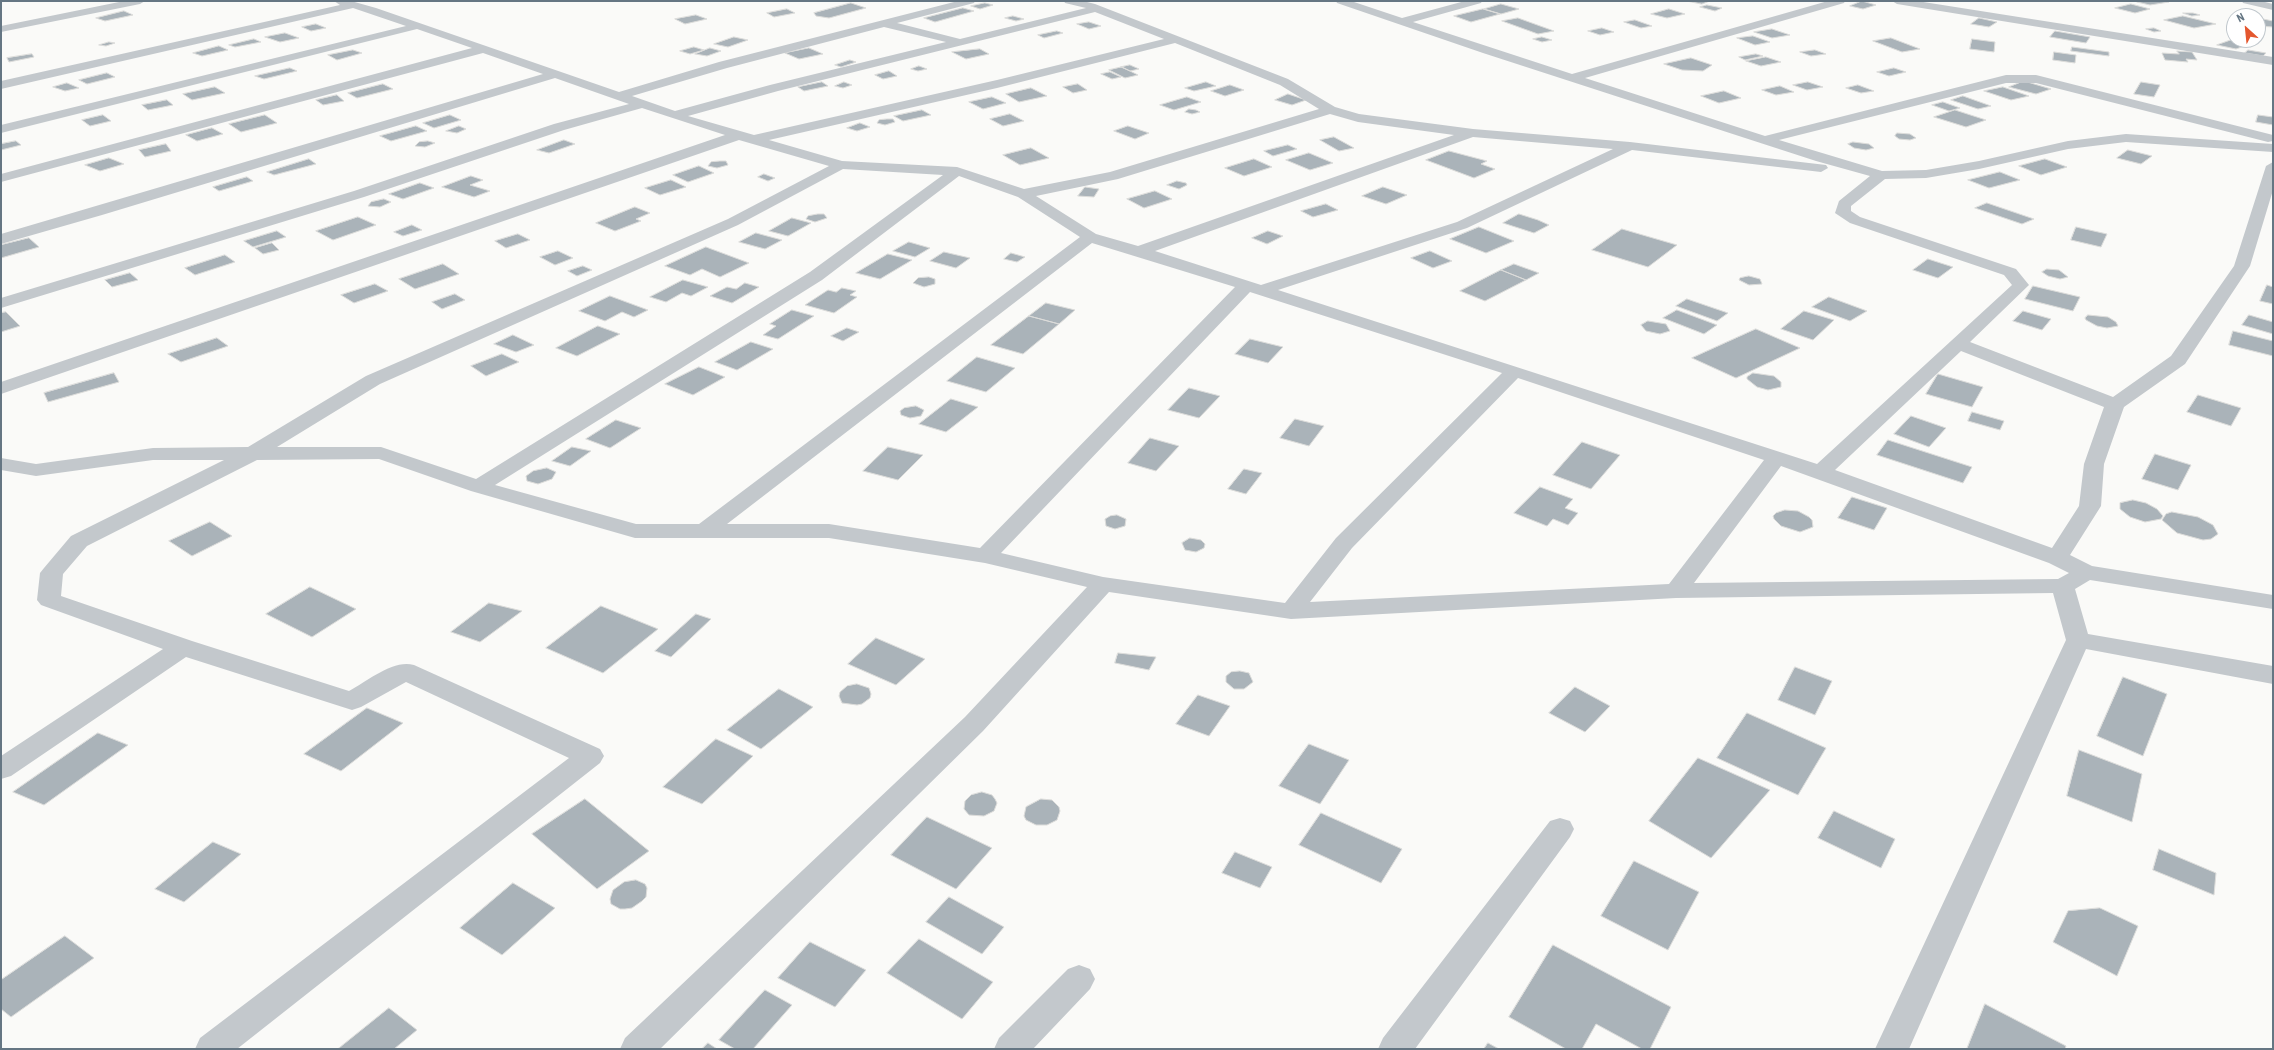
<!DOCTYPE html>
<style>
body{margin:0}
#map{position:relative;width:2274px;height:1050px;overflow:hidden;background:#fafaf8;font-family:"Roboto Condensed",sans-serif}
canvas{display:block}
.frame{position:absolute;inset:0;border:2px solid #657683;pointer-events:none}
.north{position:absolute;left:2226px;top:8px;width:40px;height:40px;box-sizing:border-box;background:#fff;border:1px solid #c1c8cd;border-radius:50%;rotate:333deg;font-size:11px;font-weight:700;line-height:16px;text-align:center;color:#657683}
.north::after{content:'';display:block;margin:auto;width:14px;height:18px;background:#e4572e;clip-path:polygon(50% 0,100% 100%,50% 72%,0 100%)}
</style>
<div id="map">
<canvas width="2274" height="1050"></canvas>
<div class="frame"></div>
<div class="north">N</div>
</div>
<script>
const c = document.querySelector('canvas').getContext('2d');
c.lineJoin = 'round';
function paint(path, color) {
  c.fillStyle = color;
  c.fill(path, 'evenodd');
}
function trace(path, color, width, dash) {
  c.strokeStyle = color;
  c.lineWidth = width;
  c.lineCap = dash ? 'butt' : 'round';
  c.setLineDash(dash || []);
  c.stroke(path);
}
const building = new Path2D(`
 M1687,1H1710L1702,4Z
 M1862,1L1876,5L1863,9L1850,6Z
 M2141,1H2166L2169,2L2150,5L2137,2Z
 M851,3L866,8L829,18L816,16L814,13Z
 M985,3L993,5L980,9L971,6Z
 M1501,4L1519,9L1501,14L1484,9Z
 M2131,4L2150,9L2135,13L2115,8Z
 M1707,5L1722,8L1715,11L1700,7Z
 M963,8L974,11L935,22L924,18Z
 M787,9L795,13L774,17L767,13Z
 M1483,9L1500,14L1471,22L1454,16Z
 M1669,9L1685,14L1667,18L1651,14Z
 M124,11L133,15L105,21L96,18Z
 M2183,13H2193L2200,15L2192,16Z
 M696,15L707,19L685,24L675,19Z
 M1013,16L1024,19L1016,21L1005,18Z
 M2183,16L2216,24L2194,28L2164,20Z
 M1518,18L1554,31L1538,34L1502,21Z
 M1979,18L1997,22L1989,27L1971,24Z
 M2258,18L2273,21V27L2258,26Z
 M1635,20L1652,26L1641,28L1624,22Z
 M1089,22L1101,26L1089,29L1077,24Z
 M316,24L326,28L311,31L302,27Z
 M1602,28L1614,32L1600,35L1588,31Z
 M2154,28L2161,31L2154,32L2146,29Z
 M1772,29L1790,35L1772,38L1754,32Z
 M1057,31L1063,33L1044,38L1038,35Z
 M2055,31L2090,37L2086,43L2050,37Z
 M285,33L299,38L280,42L265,37Z
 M1753,36L1770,42L1755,45L1737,38Z
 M734,37L748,40L728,47L714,44Z
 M1542,37L1552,40L1542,42L1533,39Z
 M1891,38L1920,49L1902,52L1873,41Z
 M254,39L261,42L235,47L229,45Z
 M1972,39L1995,42L1994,52L1970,49Z
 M2231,40L2250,44L2236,49L2217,45Z
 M109,42L115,43L106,46L99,45Z
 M219,46L228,50L202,56L193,53Z
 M694,47L704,50L690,54L680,51Z
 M2072,47L2109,52V56L2071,51Z
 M710,48L721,51L707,56L695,54Z
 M809,48L823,54L799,59L785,53Z
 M980,49L989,54L966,59L952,52Z
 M353,50L362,53L337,60L328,55Z
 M1815,50L1826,54L1811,56L1800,52Z
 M2248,50L2266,53L2263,56L2245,53Z
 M2177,51L2192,52L2197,60L2186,59L2188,62L2165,60L2162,53L2179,54Z
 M2054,52L2076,55L2075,63L2053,60Z
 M32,54L34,57L9,62L7,58Z
 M1756,54L1763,56L1745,60L1739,57Z
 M1766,57L1781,62L1761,66L1746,61Z
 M1691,58L1712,65L1703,71L1682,70L1664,64Z
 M850,60L856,62L841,67L835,65Z
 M1130,65L1139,69L1130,71L1121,67Z
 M919,66L927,69L918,71L911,69Z
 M1122,67L1138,75L1125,78L1109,70Z
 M290,68L297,71L264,79L255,76Z
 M1894,68L1906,72L1889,76L1877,72Z
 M889,71L897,76L883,79L875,75Z
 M1110,72L1121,77L1112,79L1101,74Z
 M107,73L115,77L87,84L79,80Z
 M2024,81L2051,89L2036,94L2009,87Z
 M822,82L828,86L804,91L798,87Z
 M844,82L852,85L843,88L835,86Z
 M1206,82L1216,86L1194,91L1185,88Z
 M1808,82L1823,87L1807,90L1793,85Z
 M2141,82L2160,85L2154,97L2134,94Z
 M67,83L79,88L65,91L53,87Z
 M383,84L393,89L357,98L348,93Z
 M1078,84L1087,90L1073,93L1063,87Z
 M1230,85L1244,90L1225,96L1211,91Z
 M1858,85L1874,91L1861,93L1846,88Z
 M1780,86L1794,92L1776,95L1762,90Z
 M215,87L225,93L192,100L183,94Z
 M2003,87L2029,96L2011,100L1984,91Z
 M1031,88L1047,96L1019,102L1006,94Z
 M1724,91L1741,98L1719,103L1701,96Z
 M1288,94L1306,100L1292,105L1275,100Z
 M337,95L344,101L323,105L316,100Z
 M1963,96L1991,106L1978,109L1951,100Z
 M992,97L1006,103L983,109L969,102Z
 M1187,97L1201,102L1174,110L1160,105Z
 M167,100L173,105L148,110L142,105Z
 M1943,102L1960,108L1949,111L1932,105Z
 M1189,109L1196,110L1200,112L1192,114L1185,112Z
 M922,110L931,115L903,121L894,116Z
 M1955,110L1986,120L1966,127L1934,117Z
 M1010,114L1024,121L1003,126L990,119Z
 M103,115L111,121L90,126L82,120Z
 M265,115L277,123L241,132L229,124Z
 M450,115L461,120L434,128L423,123Z
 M2258,115L2273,117V125L2256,122Z
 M887,119H893L895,122L885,125L877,123L879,120Z
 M860,123L870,127L857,131L847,128Z
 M416,126L427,131L391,141L380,136Z
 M459,126L466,129L457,133L446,131Z
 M1128,126L1149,133L1135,139L1114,131Z
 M212,128L223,134L197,141L186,135Z
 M1897,133L1910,134L1916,138L1910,140L1899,139L1895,136Z
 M1334,137L1354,148L1339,151L1320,140Z
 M564,140L575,144L549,153L537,150Z
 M16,141L21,145L1,150V144Z
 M428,141L435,143L425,147L415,146L419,142Z
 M1853,142L1869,144L1874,148L1866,150L1854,148L1848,144Z
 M166,144L171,151L145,157L139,150Z
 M1288,145L1297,149L1273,156L1264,151Z
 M1031,148L1049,158L1020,165L1003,155Z
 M2128,150L2152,156L2141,164L2117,158Z
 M1449,151L1487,161L1481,164L1495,169L1474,178L1426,160Z
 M1309,153L1333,163L1310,170L1286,160Z
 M109,158L124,164L100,171L85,165Z
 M309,159L316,164L274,175L267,172Z
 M1254,159L1272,167L1244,176L1225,168Z
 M2045,159L2067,167L2041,175L2019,166Z
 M720,161H726L728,165L717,168L708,166L711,162Z
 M699,166L714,173L688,182L673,175Z
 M2000,172L2020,180L1989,188L1968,180Z
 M764,174L775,178L768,181L758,177Z
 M471,176L483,180L470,185L490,191L474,197L442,187Z
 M247,177L253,181L219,191L213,187Z
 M671,180L686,187L660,195L645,188Z
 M1177,181L1186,183L1187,185L1179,189L1167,185Z
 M420,183L434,188L403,199L389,194Z
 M1085,187L1099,189L1094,197L1078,196Z
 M1383,187L1407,195L1386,204L1362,196Z
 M1155,191L1172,199L1144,208L1127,199Z
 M384,199L391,202L380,207L368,206L371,202Z
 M1987,203L2034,219L2022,224L1975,208Z
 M1326,204L1338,210L1313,217L1301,211Z
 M635,207L650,213L636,219L641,221L615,231L596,223Z
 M818,214H824L827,218L815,222L806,219L808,216Z
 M1519,214L1538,220L1549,225L1534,233L1503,223Z
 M358,217L376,225L333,240L316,231Z
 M792,218L811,223L788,236L769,231Z
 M412,225L422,230L403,236L394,232Z
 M1479,227L1514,241L1486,253L1450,239Z
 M2076,227L2107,234L2101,247L2071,240Z
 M1622,229L1677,245L1648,267L1592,250Z
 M277,231L286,237L253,247L244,241Z
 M1268,231L1283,236L1267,244L1252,238Z
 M756,233L782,240L765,249L739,242Z
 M518,234L530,240L506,248L495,241Z
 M29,238L39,247L1,258V245Z
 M909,242L930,248L915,257L893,251Z
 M272,243L279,250L263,254L255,248Z
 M706,247L749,263L720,277L702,269L690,275L665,266Z
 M558,251L573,258L555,265L540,257Z
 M1430,251L1452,261L1433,268L1411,258Z
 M944,252L970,258L956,268L930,261Z
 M1011,253L1025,257L1017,262L1004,259Z
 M888,254L912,260L880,279L856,273Z
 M225,255L235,262L195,275L185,268Z
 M1928,259L1953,267L1938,278L1913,270Z
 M443,264L459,274L415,289L399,279Z
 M1514,264L1539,273L1526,280L1501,270Z
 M583,266L592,270L577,276L568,271Z
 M2047,269L2059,270L2068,277L2060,279L2048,276L2042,272Z
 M1501,270L1526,280L1485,301L1460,291Z
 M130,273L138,280L112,287L105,280Z
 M1749,276L1760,279L1762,284L1749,285L1739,280L1740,278Z
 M929,277L935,279V284L924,287L913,283L918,278Z
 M683,280L708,287L691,296L682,293L666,302L650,297Z
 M745,283L759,287L732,303L710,296L727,287L736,289Z
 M375,284L388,291L354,303L341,295Z
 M2267,285L2273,287V304L2260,301Z
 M2033,286L2080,297L2073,311L2025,299Z
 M842,288L856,291L850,295L857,297L834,313L805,305L828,290L836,292Z
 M455,294L465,300L442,309L432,302Z
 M610,296L648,310L634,317L622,312L605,321L579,311Z
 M1829,297L1867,311L1850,321L1812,307Z
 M1687,299L1728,313L1717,321L1676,306Z
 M1046,303L1075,310L1059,324L1029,316Z
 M792,310L814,316L778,339L763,335L776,326L770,324Z
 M1677,310L1717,325L1704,334L1663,318Z
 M1804,311L1834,320L1813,340L1781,329Z
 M2023,311L2051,319L2042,330L2013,321Z
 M6,312L20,326L1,332V313Z
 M2088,315L2108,317L2116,322L2118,326L2107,328L2097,326L2086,320L2085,318Z
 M2249,315L2273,322V334L2242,325Z
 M1029,316L1059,324L1023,354L991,345Z
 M1648,321L1666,324L1670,331L1660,334L1646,331L1641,325Z
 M598,326L620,334L577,356L556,348Z
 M847,328L859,332L843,341L831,336Z
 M1756,329L1800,348L1736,378L1692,358Z
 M2233,331L2273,341V356L2229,345Z
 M513,335L534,345L516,352L494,344Z
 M217,338L228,346L181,362L168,354Z
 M1250,339L1283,347L1268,363L1235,354Z
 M751,342L773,349L737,370L715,362Z
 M502,354L519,362L486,376L471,366Z
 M977,357L1015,368L986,392L947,381Z
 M699,367L725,377L693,395L665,384Z
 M114,373L119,382L48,402L44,393Z
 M1753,373L1774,376L1781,382V387L1768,390L1757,387L1747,379V377Z
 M1938,374L1983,387L1972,407L1926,394Z
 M1189,388L1220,396L1199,418L1168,410Z
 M2198,395L2241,408L2231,426L2187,412Z
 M951,399L978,407L946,432L919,424Z
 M916,406L924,410L921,416L910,418L901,415L900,411L904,408Z
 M1972,412L2004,421L2000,430L1968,421Z
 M1911,416L1946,428L1929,447L1894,434Z
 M1295,419L1324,426L1309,446L1280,438Z
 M616,420L641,428L610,448L586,439Z
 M1150,438L1179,446L1156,471L1128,463Z
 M1888,440L1972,467L1963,483L1877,455Z
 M1582,442L1620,455L1591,489L1553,475Z
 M572,447L591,451L570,466L552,461Z
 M888,447L923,455L898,480L863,471Z
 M2155,454L2191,465L2178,490L2142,479Z
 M547,468L556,472L552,479L538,484L527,481L526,476L533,471Z
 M1244,469L1262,473L1246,494L1228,489Z
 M1540,487L1573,499L1565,508L1578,513L1568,525L1553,519L1547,526L1514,513Z
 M1852,497L1887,508L1874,530L1838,518Z
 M2133,500L2146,503L2157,509L2163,516L2161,519L2145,522L2130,517L2120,509V503Z
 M1785,510L1798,511L1809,517L1812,520L1813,527L1800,532L1781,526L1774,519L1773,516L1776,513Z
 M2172,512L2198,517L2213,525L2218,534L2211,539L2203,540L2177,533L2162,520L2166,514Z
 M1117,515L1126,519L1125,526L1115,529L1106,526L1105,519L1110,516Z
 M210,522L232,536L192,556L169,541Z
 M1190,538L1201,540L1205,544L1204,548L1196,552L1185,550L1182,543Z
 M310,587L356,609L312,637L266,614Z
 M489,603L522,611L480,642L451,632Z
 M601,606L658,629L603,673L546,648Z
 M696,614L711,619L671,657L655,651Z
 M876,638L925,659L896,685L848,664Z
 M1118,653L1156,657L1149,670L1115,663Z
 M1795,667L1832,681L1815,715L1778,700Z
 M1240,671L1249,673L1253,682L1244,689H1234L1226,682V676L1231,672Z
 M2123,677L2167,694L2143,756L2097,736Z
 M857,684L869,688L871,694L870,698L862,704L857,705L842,703L839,696L840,692L847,686Z
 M1575,687L1610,706L1585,732L1549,713Z
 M779,689L813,707L761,749L727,730Z
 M1198,695L1230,706L1209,736L1176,724Z
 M367,708L403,723L341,771L304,754Z
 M1747,713L1826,748L1798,795L1717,758Z
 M98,733L128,745L44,805L13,792Z
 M716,739L753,756L702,804L663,787Z
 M1309,744L1349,760L1320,804L1279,786Z
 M2079,750L2142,774L2132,822L2067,796Z
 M1698,758L1770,790L1711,858L1649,821Z
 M982,792L992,795L995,799L997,803L994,811L984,816L969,815L964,809L965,801L971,795Z
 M585,799L649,851L597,889L532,834Z
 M1041,799L1052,800L1059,807L1060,811L1057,820L1047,825H1036L1026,820L1024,816L1026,807Z
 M1834,811L1895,839L1881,868L1818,838Z
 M1321,813L1402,849L1381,883L1299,845Z
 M927,817L992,848L956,889L891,855Z
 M213,842L241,854L184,902L155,889Z
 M2159,849L2216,873L2214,895L2153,870Z
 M1235,852L1272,867L1260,888L1222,873Z
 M1634,861L1699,892L1668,950L1601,916Z
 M636,880L645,884L647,888L646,897L642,901L632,908L625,909H620L611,904L610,899L613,890L624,882Z
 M513,883L555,908L502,955L460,928Z
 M949,897L1004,927L982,954L926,922Z
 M2100,908L2138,926L2117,976L2053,942L2068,911Z
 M65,936L94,958L11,1017L1,1009V980Z
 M919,939L993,982L962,1019L887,973Z
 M810,942L866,970L835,1007L778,978Z
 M1553,945L1671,1007L1650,1049H1642L1596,1024L1582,1049H1566L1509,1017Z
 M765,990L792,1005L753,1049H735L719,1040Z
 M1985,1004L2066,1046L2065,1049H1967Z
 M389,1008L417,1030L394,1049H338Z
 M708,1043L717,1049H702Z
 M1488,1043L1499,1049H1484Z`);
const minor = new Path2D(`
 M124,1H145L140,4L1,32V26Z
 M334,1H351L376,8L619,92L719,62L958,1H975L974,3L897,23L960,39L1086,8L1065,3L1064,1H1083L1095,4L1288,79L1335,107L1359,114L1473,129L1630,142L1826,165L1828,168L1821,172L1632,150L1467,228L1278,290L1817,464L2012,285L2004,275L1850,223L1835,213L1839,201L1870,176L1816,161L1483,53L1337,3L1336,1H1351L1402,18L1465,1H1482L1481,3L1413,22L1572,74L1828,1H1845L1844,3L1585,78L1765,136L2006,75H2036L2273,135V141L2268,142L2036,83H2006L1779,140L1882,171L1926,170L1979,161L2068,141L2126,134L2273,144V152L2126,142L2068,149L1979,169L1926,178L1885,179L1851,206V211L1860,217L2016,269L2029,285L1970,342L2113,397L2171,356L2234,266L2266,166L2273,162V190L2250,266L2185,364L2124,407L2104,464L2101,506L2070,555L2092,566L2273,595V609L2090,580L2075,589L2088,634L2273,666V684L2086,649L1909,1049H1875L2066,640L2053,593L1676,598L1291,619L1109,592L983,731L660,1049H620L625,1038L965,717L1087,587L985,563L829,538H635L471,491L379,459L257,460L87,546L63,574L61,596L192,641L349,691C368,681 393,659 414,665L600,749L604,756L600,763L237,1049H195L200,1038L569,758L406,682L361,707L352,710L186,657L11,776L1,779V756L163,649L41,605L37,600L40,573L44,568L71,536L224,460H153L36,476L1,470V458L36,464L153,448L248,447L366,376L728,219L829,166L739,140L1,394V382L725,135L642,108L564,130L364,197L1,308V298L354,191L554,124L629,104L555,78L102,215L1,244V234L543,74L483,53L1,182V174L472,48L417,29L1,133V125L406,26L353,8L1,89V81L340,5ZM1095,12L1164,39L997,80L754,135L688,116L778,91ZM884,27L946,42L770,85L675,111L632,96L727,68ZM1175,43L1280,85L1319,109L1110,172L1024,189L957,167L842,161L769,140L997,88ZM1330,114L1358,122L1454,135L1138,246L1096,234L1036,196L1118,179ZM1473,137L1613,149L1457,222L1261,285L1155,251ZM843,169L943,175L810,272L476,479L381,447H277L380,384L738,225ZM959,176L1018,197L1080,237L699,524H636L495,485L822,280ZM1092,243L1235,287L980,548L829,524H727ZM1250,292L1502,373L1336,538L1285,603L1103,577L1001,553ZM1961,351L2104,407L2084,464L2079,506L2052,548L1835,470ZM1518,378L1764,460L1669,584L1310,602L1352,548ZM1781,466L2049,563L2069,573L2058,579L1694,583Z
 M1892,1H1917L2273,57V65L1897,4Z
 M2242,1H2261L2273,4V10L2243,3Z
 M1560,818L1570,821L1574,829L1570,837L1415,1049H1378L1383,1038L1550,821Z
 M1079,965L1090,969L1095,979L1090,989L1033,1049H994L999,1038L1068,969Z`);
paint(building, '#aab3b9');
trace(building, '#dcdcda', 1);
paint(minor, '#c3c8cc');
</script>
